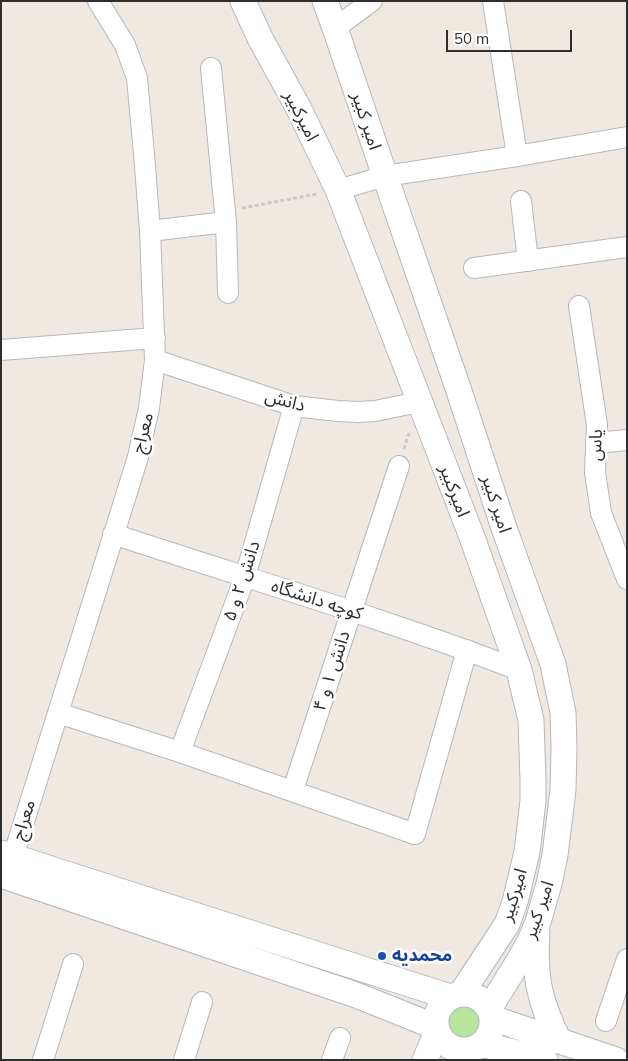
<!DOCTYPE html>
<meta charset="utf-8">
<style>
body{margin:0}
#map{position:relative;width:628px;height:1061px;overflow:hidden;background:#efe9e1;font-family:Mulish,sans-serif}
canvas{display:block}
.frame{position:absolute;inset:0;border:2px solid #2e2e2e;pointer-events:none}
.scale{position:absolute;left:446px;top:30px;width:126px;height:22px;box-sizing:border-box;border:2px solid #2e2e2e;border-top:0;padding-left:6px;font-size:15px;line-height:18px;white-space:nowrap;color:#2e2e2e;-webkit-text-stroke:4px #fff;paint-order:stroke}
</style>
<div id="map">
<canvas width="628" height="1061"></canvas>
<div class="frame"></div>
<div class="scale">50 m</div>
</div>
<script>
const c = document.querySelector('canvas').getContext('2d');
c.lineJoin = 'round';
function paint(path, color) {
  c.fillStyle = color;
  c.fill(path, 'evenodd');
}
function trace(path, color, width, dash) {
  c.strokeStyle = color;
  c.lineWidth = width;
  c.lineCap = dash ? 'butt' : 'round';
  c.setLineDash(dash || []);
  c.stroke(path);
}
function label(font, color, halo, rows, align = 'center') {
  c.font = font + ' Mulish,"Noto Sans Arabic",sans-serif';
  c.lineWidth = 5;
  c.setLineDash([]);
  c.textBaseline = 'middle';
  c.strokeStyle = halo;
  c.fillStyle = color;
  for (const [text, x, y, turn = 0] of rows) {
    c.save();
    c.translate(x, y);
    c.rotate((+turn || 0) * Math.PI / 180);
    c.textAlign = isNaN(turn) ? turn : align;
    if (halo) c.strokeText(text, 0, 0);
    c.fillText(text, 0, 0);
    c.restore();
  }
}
const green = new Path2D(`
 M471,1000C482,1006 483,1009 486,1021C487,1026 485,1031 482,1035C474,1046 458,1048 448,1038C441,1030 439,1013 448,1006C453,1002 465,1001 471,1000Z`);
const path = new Path2D(`
 M242,208L317,194
 M404,449L409,433`);
const minor = new Path2D(`
 M493,1L517,156
 M335,28L372,1
 M338,190L385,176L517,156L627,137
 M521,201L528,261
 M226,222L228,293
 M150,231L226,222L211,68
 M474,268L627,247
 M579,306L597,425L595,472L601,513L627,579
 M1,350L155,338
 M155,360L294,406L338,411L359,412L375,411L419,402
 M596,443L627,440
 M113,534C249,579 386,619 519,670
 M58,713L180,752L415,834L467,650
 M180,752L245,577L294,406
 M293,790L399,466
 M13,857L138,457L149,408L155,360L150,231L144,154L137,78L125,45L98,1
 M606,1021L627,959
 M43,1060L73,964
 M184,1060L202,1002
 M332,1060L340,1038`);
const tertiary = new Path2D(`
 M243,1L260,38L299,109L338,190L472,537L519,670L531,720L533,780V801L527,852L515,902L507,924L461,994
 M325,1L335,28L385,176L457,385L504,528L553,664L563,713L564,748L563,790L555,855L549,884L538,922L530,941L520,959L489,1009
 M1,853L450,997
 M1,875L356,995L436,1027
 M537,932C534,976 539,1001 559,1041
 M436 1022a28 28 0 1 1 56 0a28 28 0 1 1-56 0Z
 M492,1018L616,1060
 M481,1044L545,1060
 M425,1060L437,1032`);
const markers = [
 [382,956,5,"#1a4fb4"]
];
const streetNames = [
 ["امیرکبیر",301,116,63],
 ["امیر کبیر",366,121,72],
 ["دانش",285,401,15],
 ["معراج",143,433,-76],
 ["یاس",596,445,-88],
 ["امیرکبیر",454,491,69],
 ["امیر کبیر",496,504,72],
 ["دانش ۲ و ۵",242,581,-72],
 ["کوچه دانشگاه",317,600,18],
 ["دانش ۱ و ۴",332,671,-72],
 ["معراج",24,820,-73],
 ["امیرکبیر",514,895,-73],
 ["امیر کبیر",539,910,-71]
];
const transitNames = [
 ["محمدیه",392,956]
];
paint(green, '#b6e59e');
trace(minor, '#b4b7c1', 22);
trace(tertiary, '#b4b7c1', 27);
trace(path, '#c9c9c9', 3, [4, 2.5]);
trace(minor, '#fff', 20);
trace(tertiary, '#fff', 25);
for (const [x, y, r, color] of markers) {
  const dot = new Path2D();
  dot.arc(x, y, r, 0, 2 * Math.PI);
  c.fillStyle = color;
  c.fill(dot);
  trace(dot, '#fff', 2);
}
label('18px', '#2e2e2e', '#fff', streetNames);
label('bold 18px', '#164399', '#fff', transitNames, 'left');
</script>
